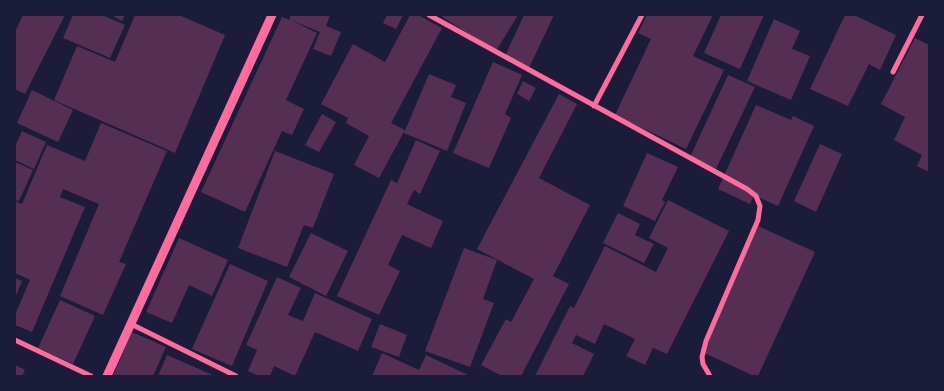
<!DOCTYPE html>
<html>
<head>
<meta charset="utf-8">
<style>
	body { margin:0 }
	#map { position:relative; width:944px; height:391px; overflow:hidden; background:#1b1b3a; font-family:"Source Sans 3",sans-serif }
	canvas { display:block }
	.frame { position:absolute; inset:0; border:16px solid #1b1b3a; pointer-events:none }
</style>
</head>
<body>
<div id="map">
<canvas width="944" height="391"></canvas>
<div class="frame"></div>
</div>
<script>
const c = document.querySelector('canvas').getContext('2d');
c.lineJoin = 'round';
function fillPath(path, color) {
  c.fillStyle = color;
  c.fill(path, 'evenodd');
}
function shape(rows) {
  const path = new Path2D();
  for (const r of rows) {
    path.moveTo(r[0], r[1]);
    for (let i = 2; i < r.length; i += 2) path.lineTo(r[i], r[i + 1]);
  }
  return path;
}
function strokePath(path, color, width, dash) {
  c.strokeStyle = color;
  c.lineWidth = width;
  c.lineCap = dash ? 'butt' : 'round';
  c.setLineDash(dash || []);
  c.stroke(path);
}
const building = shape([
	[23,15,65,15,25,94,15,89,15,32],
	[73,15,102,15,125,25,110,58,63,38],
	[111,15,125,15,122,21],
	[135,15,179,15,225,35,175,153,54,100,77,46,115,62],
	[291,15,330,15,326,26,341,32,331,56,313,49,320,32,291,20,317,33,286,100,304,109,292,135,282,131,245,212,201,192,282,17,289,20],
	[387,15,403,15,396,29,383,23],
	[410,15,418,15,442,28,391,123,405,130,379,178,354,165,369,136,346,123,348,118,321,104,353,44,385,62],
	[444,15,518,15,496,51,442,17],
	[524,15,554,15,528,70,504,58],
	[647,15,713,15,693,56,724,70,686,149,615,115,651,39,638,33],
	[721,15,764,15,740,69,704,53],
	[845,15,854,15,896,35,880,70,869,64,848,106,810,89],
	[774,19,800,31,792,49,810,56,791,100,747,81],
	[915,38,929,45,929,172,917,166,922,155,894,140,905,117,881,104],
	[493,62,522,75,505,114,511,118,489,168,453,153],
	[429,74,456,85,451,97,466,103,447,151,404,133],
	[728,75,755,87,716,169,690,157],
	[523,81,536,88,529,101,517,94],
	[32,90,73,110,58,142,17,123],
	[559,94,577,104,539,178,590,205,553,276,569,284,521,376,502,376,481,365,506,319,511,322,534,279,477,249],
	[756,105,791,120,793,116,814,126,778,206,754,195,750,204,718,189],
	[322,114,336,122,319,152,305,145],
	[101,123,167,151,119,262,126,264,103,315,60,296,99,204,63,189,60,197,85,207,32,332,15,325,15,315,30,280,15,273,15,201,22,204,47,145,85,161],
	[22,131,46,142,34,169,15,160,15,147],
	[416,140,440,151,420,194,414,190,407,204,443,221,431,248,402,235,388,265,400,271,379,315,337,296,391,180,397,183],
	[820,144,842,154,816,212,794,201],
	[275,151,334,174,313,228,304,225,287,267,238,248],
	[647,153,678,167,662,200,665,202,655,221,623,206],
	[15,162,33,170,19,201,15,200],
	[668,200,729,231,667,354,653,348,645,365,626,356,635,339,604,324,595,344,576,335,572,343,594,354,583,376,535,376,570,306,574,308,605,246,656,272,668,248,649,238],
	[618,213,640,224,635,235,654,244,644,263,603,243],
	[758,226,815,252,758,376,754,376,700,351],
	[311,233,348,251,326,296,289,277],
	[179,238,228,260,212,296,189,285,172,323,146,312],
	[464,248,497,260,483,299,494,303,470,367,425,351],
	[230,264,268,281,232,366,192,349],
	[277,277,301,288,288,315,303,321,315,293,372,319,358,351,315,332,295,376,274,366,270,376,259,376,248,371,257,350,246,345],
	[15,278,22,281,15,298],
	[60,300,95,316,73,364,38,348],
	[380,324,407,335,399,357,371,347],
	[132,332,166,347,153,376,113,376],
	[382,353,419,370,426,355,470,376,372,376],
	[167,355,215,376,158,376],
	[15,365,25,370,22,376,15,376]
]);
const minor = shape([
	[429,15,747,189,756,196,760,206,758,220,706,341,702,357,703,364,710,376],
	[893,72,922,15],
	[594,106,642,15],
	[131,324,236,376],
	[15,340,91,376]
]);
const tertiary = shape([
	[107,376,272,15]
]);
fillPath(building, '#542f53');
strokePath(minor, '#ff6b9d', 5);
strokePath(tertiary, '#ff6b9d', 9);
</script>
</body>
</html>
